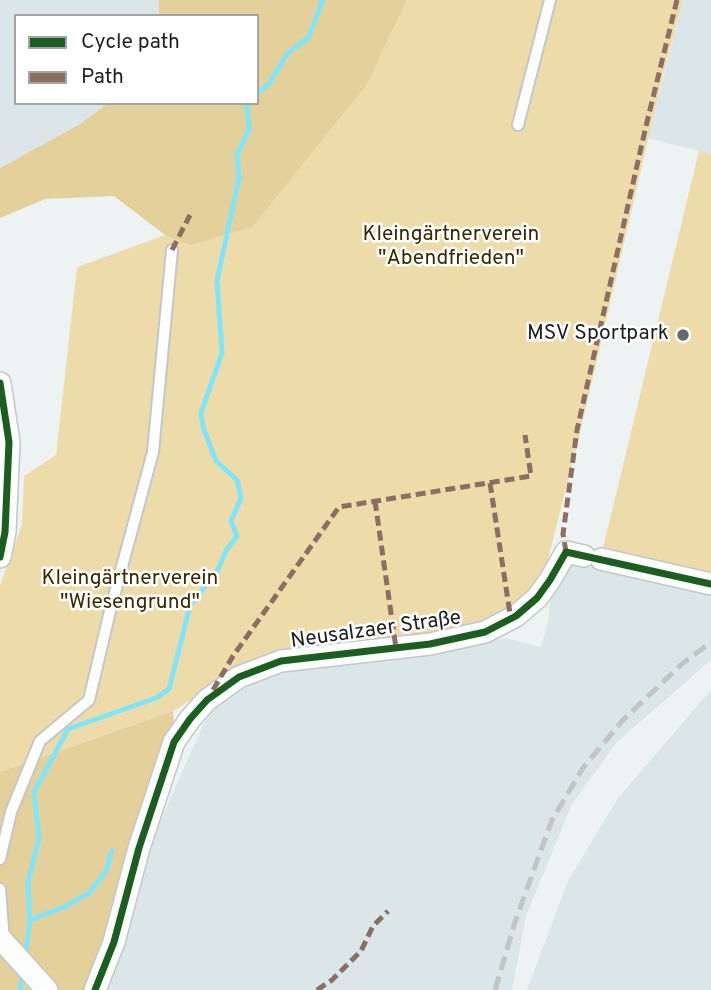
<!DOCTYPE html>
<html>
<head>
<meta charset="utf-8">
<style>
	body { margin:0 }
	#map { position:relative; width:711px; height:990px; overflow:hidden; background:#edf2f3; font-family:Overpass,sans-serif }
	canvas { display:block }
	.legend { position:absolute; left:14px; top:14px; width:245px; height:91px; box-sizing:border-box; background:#fff; border:2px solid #a4a5a5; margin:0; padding:9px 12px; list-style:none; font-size:21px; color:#1c1f1f }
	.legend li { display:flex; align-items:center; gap:14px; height:35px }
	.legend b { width:35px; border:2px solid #a4a5a5 }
</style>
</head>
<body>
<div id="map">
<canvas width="711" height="990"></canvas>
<ul class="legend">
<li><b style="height:9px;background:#1b5e20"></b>Cycle path</li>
<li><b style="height:9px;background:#8d6e63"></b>Path</li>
</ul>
</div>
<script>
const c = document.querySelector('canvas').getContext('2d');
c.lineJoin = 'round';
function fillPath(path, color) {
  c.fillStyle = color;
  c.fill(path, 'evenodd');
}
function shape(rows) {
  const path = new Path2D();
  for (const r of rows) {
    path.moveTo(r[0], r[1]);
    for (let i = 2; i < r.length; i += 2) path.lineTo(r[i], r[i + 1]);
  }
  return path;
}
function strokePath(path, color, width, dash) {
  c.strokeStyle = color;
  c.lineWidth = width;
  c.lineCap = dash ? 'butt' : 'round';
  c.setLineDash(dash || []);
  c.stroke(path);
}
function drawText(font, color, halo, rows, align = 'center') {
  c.font = font + ' Overpass,sans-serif';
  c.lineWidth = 5;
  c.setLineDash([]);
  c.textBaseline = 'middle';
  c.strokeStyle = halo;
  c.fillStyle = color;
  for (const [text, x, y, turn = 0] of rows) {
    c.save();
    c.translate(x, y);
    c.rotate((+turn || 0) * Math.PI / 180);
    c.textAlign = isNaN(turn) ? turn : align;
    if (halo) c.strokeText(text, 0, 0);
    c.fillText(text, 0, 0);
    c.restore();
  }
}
const built = shape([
	[0,0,159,0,159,16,16,16,16,103,108,103,80,124,0,168],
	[683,0,711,0,711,154,648,138],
	[578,560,711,591,711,660,617,742,572,804,526,916,512,990,106,990,148,849,203,725,216,708,250,685,280,673,416,654,505,638,541,647,548,622,550,602,562,566],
	[711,690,711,990,527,990,568,881,618,798]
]);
const green = shape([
	[407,0,683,0,663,75,580,433,546,567,535,585,519,602,483,626,237,672,173,711,0,772,0,586,22,524,24,476,56,455,77,267,165,235,190,245,367,84],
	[699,151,711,154,711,576,602,552]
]);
const forest = shape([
	[159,0,407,0,367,84,252,227,190,245,165,235,114,196,45,199,0,218,0,168,80,124,108,103,257,103,257,16,159,16],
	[173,711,174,725,159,751,109,940,88,990,0,990,0,772]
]);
const stream = shape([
	[257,93,269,84,287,54,309,37,322,2,321,0],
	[30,920,64,907,89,893,106,871,112,851],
	[25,958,30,920,28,882,39,838,34,792,68,729,156,698,169,689,190,606,217,571,227,549,237,536,231,521,241,498,237,480,216,461,203,427,201,413,222,353,217,281,239,178,237,155,249,129,247,103],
	[20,990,23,972]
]);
const service = shape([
	[518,125,550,0],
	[0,859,11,812,40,741,89,700,110,611,153,452,172,250],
	[0,889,4,941]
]);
const minor = shape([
	[0,383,9,442,5,532,0,557],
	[601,559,711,584],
	[0,938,47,990],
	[95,990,114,942,139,848,174,742,190,719,207,700,239,677,281,661,430,644,485,632,516,616,537,598,550,580,566,552,584,556]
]);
const rail = shape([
	[495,990,515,922,552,820,583,768,623,720,683,663,711,642]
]);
const quiet = shape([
	[172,250,190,215],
	[490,483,511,620],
	[375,501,396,648],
	[566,552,563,534,577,430,646,126,677,0],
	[213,690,233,656,339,507,531,476,525,435],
	[317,990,332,980,361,951,373,926,388,911]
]);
const cycleway = shape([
	[0,383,9,442,5,532,0,557],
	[95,990,114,942,139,848,174,742,190,719,207,700,239,677,281,661,430,644,485,632,516,616,537,598,550,580,566,552,711,584]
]);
const markers = [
	[683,335,7,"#656969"]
];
const parkNames = [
	["Kleingärtnerverein",451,236],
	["\"Abendfrieden\"",451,260],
	["Kleingärtnerverein",130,580],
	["\"Wiesengrund\"",130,604]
];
const poiNames = [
	["MSV Sportpark",669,335]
];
const streetNames = [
	["Neusalzaer Straße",376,631,-8]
];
fillPath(built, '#dae6e8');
fillPath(green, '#eddcaa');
fillPath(forest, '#e3d09a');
strokePath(stream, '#80e5f9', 5);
strokePath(service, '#c4c7c8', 14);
strokePath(minor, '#c4c7c8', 24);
strokePath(service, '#fcfdfd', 10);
strokePath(minor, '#fcfdfd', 21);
strokePath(rail, '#c3c4c4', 5, [14, 7]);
strokePath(quiet, '#8d6e63', 5, [10, 5]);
strokePath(cycleway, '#1b5e20', 7);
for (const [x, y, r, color] of markers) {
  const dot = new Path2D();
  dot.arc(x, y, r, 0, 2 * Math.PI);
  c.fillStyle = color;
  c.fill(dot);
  strokePath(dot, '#fff', 2.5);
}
drawText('21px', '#392a00', '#fff', parkNames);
drawText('21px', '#1c1f1f', '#fff', poiNames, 'right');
drawText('21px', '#1c1f1f', '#fff', streetNames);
</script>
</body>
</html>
